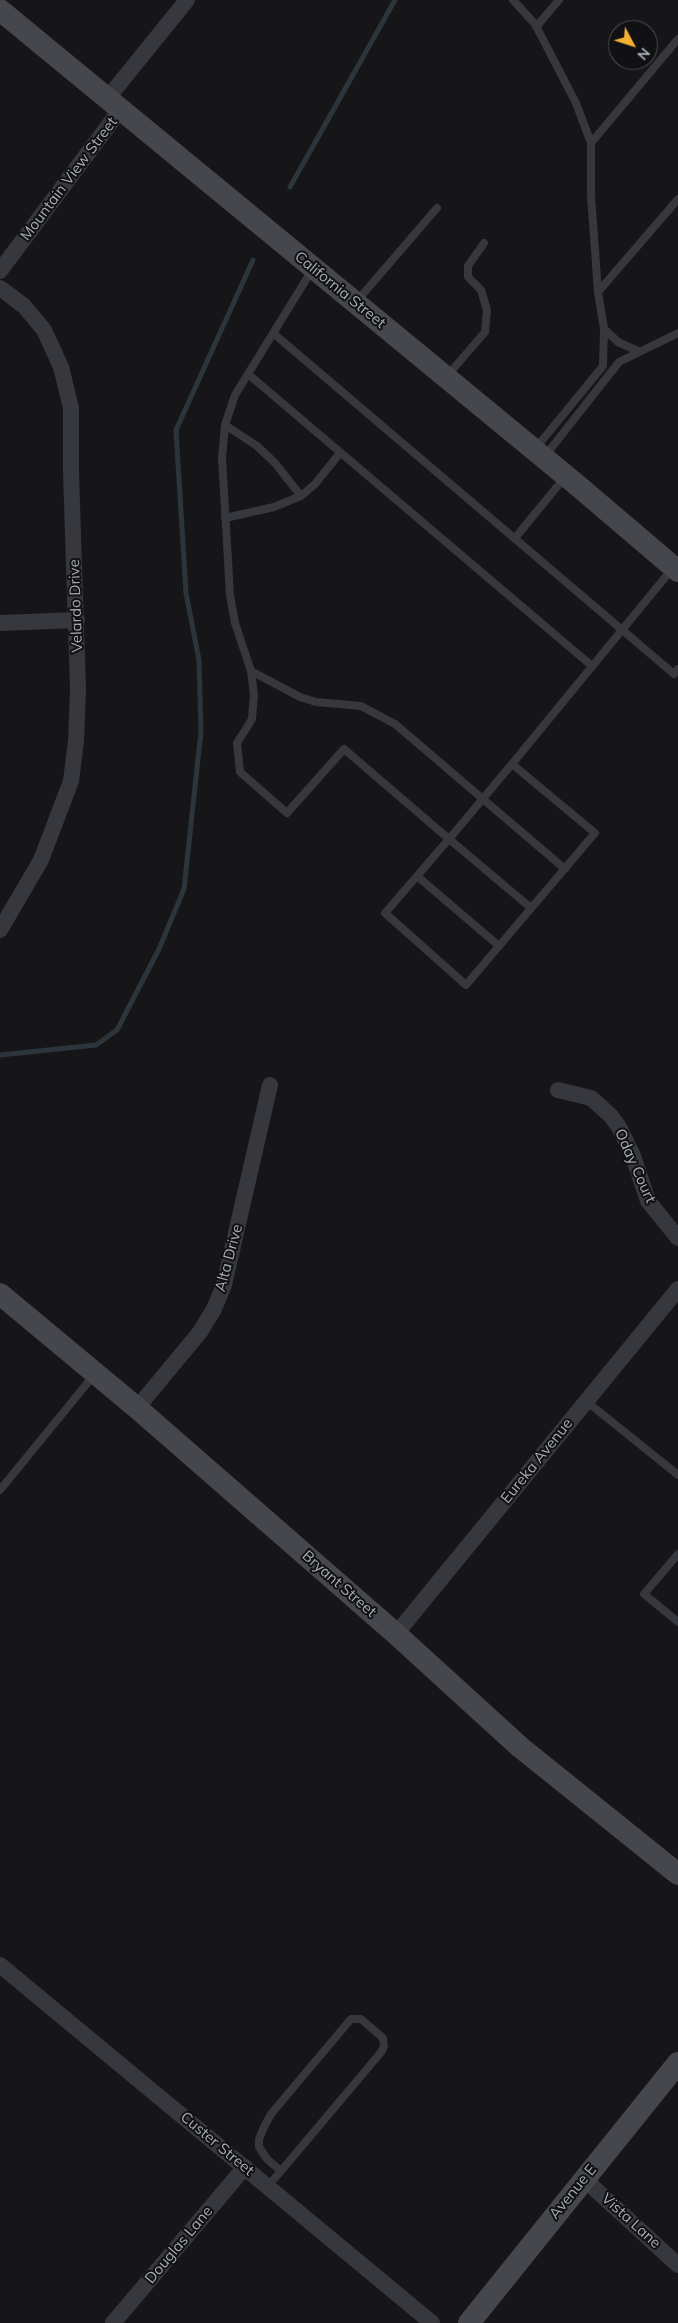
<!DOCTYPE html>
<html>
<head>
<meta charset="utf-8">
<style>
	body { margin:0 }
	#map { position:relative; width:678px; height:2323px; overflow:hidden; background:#161618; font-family:Mulish,sans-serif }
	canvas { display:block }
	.north { position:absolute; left:608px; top:20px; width:50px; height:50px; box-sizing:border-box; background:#111113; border:1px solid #4d4f55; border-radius:50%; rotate:130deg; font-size:14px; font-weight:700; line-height:20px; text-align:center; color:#a8adb8 }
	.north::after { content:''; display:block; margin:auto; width:18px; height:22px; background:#f2b134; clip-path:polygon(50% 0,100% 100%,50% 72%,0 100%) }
</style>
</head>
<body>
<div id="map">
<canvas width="678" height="2323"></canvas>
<div class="north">N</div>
</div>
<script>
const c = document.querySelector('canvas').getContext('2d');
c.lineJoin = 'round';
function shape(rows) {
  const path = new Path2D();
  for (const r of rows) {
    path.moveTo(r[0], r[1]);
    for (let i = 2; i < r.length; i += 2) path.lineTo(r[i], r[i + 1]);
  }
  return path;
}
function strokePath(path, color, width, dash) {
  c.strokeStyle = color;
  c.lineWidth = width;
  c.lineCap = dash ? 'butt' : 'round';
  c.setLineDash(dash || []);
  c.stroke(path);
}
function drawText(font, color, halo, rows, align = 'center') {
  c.font = font + ' Mulish,sans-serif';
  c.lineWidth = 4;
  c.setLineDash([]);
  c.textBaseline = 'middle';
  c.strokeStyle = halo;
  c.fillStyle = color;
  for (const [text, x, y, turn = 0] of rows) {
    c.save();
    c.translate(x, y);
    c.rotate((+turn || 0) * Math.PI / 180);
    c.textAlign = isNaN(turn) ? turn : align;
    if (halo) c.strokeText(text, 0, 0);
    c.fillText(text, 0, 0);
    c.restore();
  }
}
const stream = shape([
	[290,187,395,0],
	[0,1055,96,1045,117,1030,159,949,184,889,201,731,199,660,186,593,176,430,253,260]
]);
const lane = shape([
	[513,0,535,24,576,103,591,143,591,195,598,292,604,329,603,366,535,449],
	[536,27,559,0],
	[591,143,678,39],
	[312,270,235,395,225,425,222,458,230,595,235,623,251,671,254,695,252,719,237,743,240,772,287,813,344,749,449,839,385,913,466,985,595,833,512,764,449,839,531,908],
	[598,292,678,199],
	[357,301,437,208],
	[604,329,618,342,638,351],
	[273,333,674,674,678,669],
	[248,374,592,666],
	[447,376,485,332,487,310,481,290,468,277,468,266,484,243],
	[225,425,257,446,275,463,301,496],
	[545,456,619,362,678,333],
	[225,518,274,507,301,496,315,484,340,453],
	[515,538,565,477],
	[251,671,300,697,316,702,361,706,395,724,565,869],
	[512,764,672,569],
	[417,876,499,946],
	[586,1401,678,1475],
	[0,1490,94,1375],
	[678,1554,644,1594,678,1622],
	[268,2186,281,2171,382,2051,384,2046,383,2038,361,2019,351,2019,271,2114,264,2127,259,2139,259,2147,267,2159,281,2171]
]);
const street = shape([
	[107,99,187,0],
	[0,271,120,110],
	[0,288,24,306,44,330,61,367,71,408,71,472,78,689,76,741,71,781,41,860,0,930],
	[0,623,77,620],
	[558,1090,591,1098,611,1116,619,1127,633,1156,648,1201,678,1238],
	[137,1408,200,1332,214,1309,224,1285,270,1085],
	[396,1634,678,1289],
	[0,1965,432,2323],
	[583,2178,678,2265],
	[113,2323,245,2167]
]);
const secondary = shape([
	[0,10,577,485,678,571],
	[0,1294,137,1408,396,1634,520,1747,678,1874],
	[469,2323,678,2063]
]);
const streetNames = [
	["Mountain View Street",69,179,-53],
	["California Street",340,290,39],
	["Velardo Drive",76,606,-92],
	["Oday Court",635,1166,66],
	["Alta Drive",229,1258,-75],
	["Eureka Avenue",537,1461,-51],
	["Bryant Street",339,1584,41],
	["Custer Street",217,2144,40],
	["Avenue E",573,2192,-51],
	["Vista Lane",631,2221,42],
	["Douglas Lane",179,2245,-50]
];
strokePath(stream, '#2c353c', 5);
strokePath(lane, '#37383d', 8);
strokePath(street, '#37383d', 16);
strokePath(secondary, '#45474d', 22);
drawText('15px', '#a8adb8', '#111113', streetNames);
</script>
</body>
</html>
